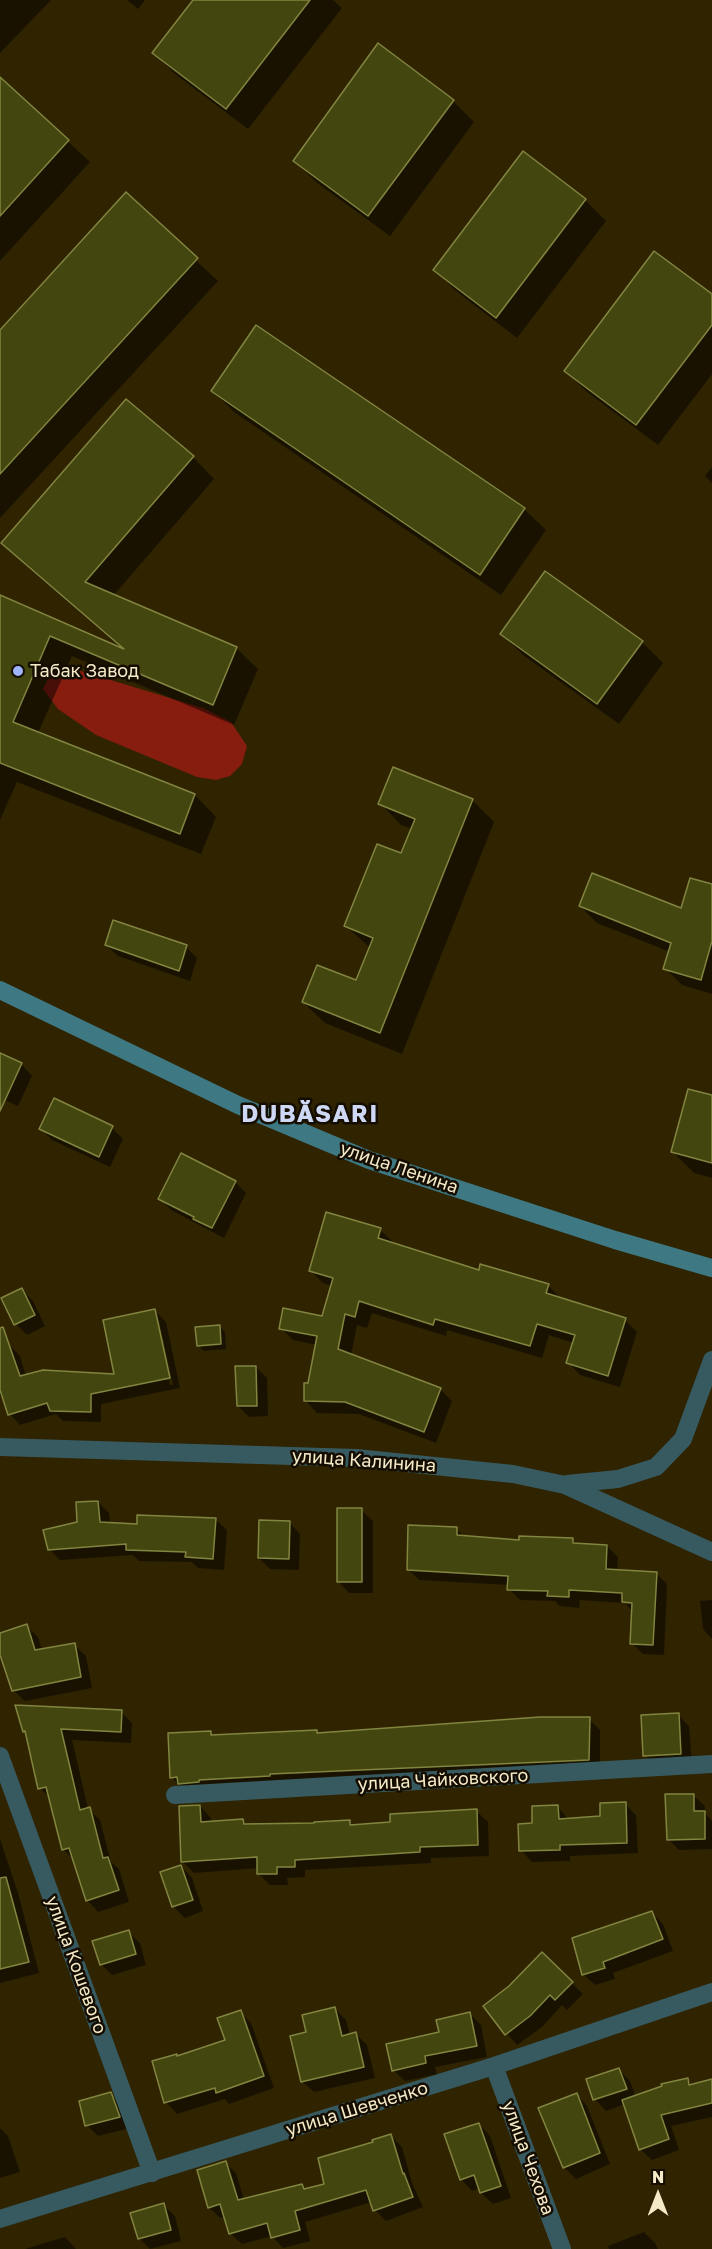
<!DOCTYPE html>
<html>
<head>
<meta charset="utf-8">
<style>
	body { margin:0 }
	#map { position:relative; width:712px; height:2249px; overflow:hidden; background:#2f2300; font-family:"Golos Text",sans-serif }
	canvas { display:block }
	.north { position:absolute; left:628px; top:2165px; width:60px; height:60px; -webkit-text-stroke:4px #140d00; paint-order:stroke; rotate:0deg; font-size:16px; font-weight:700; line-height:24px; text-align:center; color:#f5eac8 }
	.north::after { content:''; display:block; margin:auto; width:21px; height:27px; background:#f5eac8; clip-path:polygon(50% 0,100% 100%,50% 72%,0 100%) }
</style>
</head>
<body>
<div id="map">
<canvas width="712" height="2249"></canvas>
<div class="north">N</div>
</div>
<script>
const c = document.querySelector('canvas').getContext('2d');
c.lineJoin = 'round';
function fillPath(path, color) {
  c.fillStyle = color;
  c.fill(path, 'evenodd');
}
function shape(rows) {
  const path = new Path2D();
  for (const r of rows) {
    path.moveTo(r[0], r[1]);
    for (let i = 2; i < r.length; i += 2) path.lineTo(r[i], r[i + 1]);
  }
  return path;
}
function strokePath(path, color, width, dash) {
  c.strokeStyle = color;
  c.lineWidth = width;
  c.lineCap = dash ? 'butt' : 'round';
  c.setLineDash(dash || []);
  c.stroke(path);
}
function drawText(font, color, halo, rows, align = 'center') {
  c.font = font + ' "Golos Text",sans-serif';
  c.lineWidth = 5;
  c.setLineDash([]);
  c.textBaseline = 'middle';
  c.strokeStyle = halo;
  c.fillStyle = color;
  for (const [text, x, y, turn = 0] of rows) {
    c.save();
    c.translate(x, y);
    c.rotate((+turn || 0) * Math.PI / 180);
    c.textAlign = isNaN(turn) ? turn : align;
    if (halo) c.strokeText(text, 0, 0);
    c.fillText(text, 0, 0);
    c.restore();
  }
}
const forest = shape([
	[71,668,203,708,231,722,247,746,242,764,230,776,216,780,197,777,96,735,58,709,43,689,51,673]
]);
const shadow = shape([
	[0,0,51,0,0,53],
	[127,0,145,0,138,9],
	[195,0,333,0,342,8,248,129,175,74,154,53],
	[0,79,90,162,0,261],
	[453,101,474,122,390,236,316,182,295,161],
	[126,195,218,281,0,518,0,332],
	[585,200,606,221,517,338,456,291,435,270],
	[712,296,712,374,658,445,587,392,566,371],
	[257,327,524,509,546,530,501,595,234,412,213,391],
	[193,457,214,479,113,596,236,648,258,669,234,725,72,656,38,733,195,795,216,817,201,854,17,782,0,820,0,596,123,649,25,565,3,543],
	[712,467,712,483,705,476],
	[502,634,642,642,663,663,619,724,523,655],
	[472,800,494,822,402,1054,325,1023,303,1002,357,982,370,948,346,926,402,855,413,829,401,825,380,803],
	[712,886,712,994,682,985,665,968,670,952,597,923,580,906,682,910],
	[106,945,186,947,197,958,190,981,118,956],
	[0,1055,21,1064,32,1076,18,1106,0,1098],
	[712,1097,712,1178,694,1173,673,1152],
	[112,1128,123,1139,110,1167,52,1140,41,1129],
	[235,1182,246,1193,224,1238,171,1210,160,1199],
	[380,1230,393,1242,392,1244,480,1272,548,1285,560,1298,625,1320,637,1332,620,1387,580,1375,568,1362,574,1343,549,1335,542,1358,447,1330,446,1336,372,1313,367,1328,357,1325,351,1355,440,1389,452,1401,436,1443,359,1414,317,1413,305,1400,317,1345,293,1340,281,1328,323,1317,332,1286,323,1283,311,1271],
	[22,1290,33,1301,45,1326,27,1335,16,1324],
	[155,1311,166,1322,180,1388,101,1404,101,1422,63,1421,56,1414,20,1425,10,1414,4,1398,0,1396,0,1348,9,1345,20,1356,26,1376,116,1375],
	[156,1321,159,1321,173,1385,170,1385],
	[219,1326,225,1332,226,1349,204,1351,198,1345],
	[256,1367,267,1378,268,1416,249,1417,238,1406],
	[98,1502,109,1513,110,1524,138,1525,215,1519,227,1530,224,1570,198,1568,192,1562,139,1561,133,1555,60,1560,49,1549,79,1524],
	[361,1510,373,1521,373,1593,349,1593,338,1581],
	[289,1522,300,1534,299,1570,270,1569,259,1558],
	[456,1529,465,1537,521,1541,572,1540,577,1544,607,1546,618,1557,617,1571,656,1573,667,1584,664,1655,643,1654,632,1643,633,1612,625,1603,580,1600,579,1608,560,1606,555,1601,520,1600,509,1589,509,1585,419,1580,408,1569],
	[712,1600,712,1639,703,1629,700,1601],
	[26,1626,38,1637,42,1650,74,1645,86,1656,92,1688,25,1701,13,1690,0,1650,0,1635],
	[17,1706,121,1712,132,1723,131,1743,72,1740,88,1809,100,1820,111,1862,119,1869,129,1902,98,1912,87,1900,74,1860,63,1849,50,1798,40,1788,27,1735,24,1731],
	[678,1715,689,1726,692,1765,656,1767,645,1755],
	[589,1719,600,1730,600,1771,183,1788,171,1777,210,1733,214,1736,316,1732,318,1734],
	[693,1795,705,1806,705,1813,712,1821,712,1849,679,1850,668,1839],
	[625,1804,636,1815,638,1853,570,1856,570,1861,532,1862,521,1850,534,1825,558,1807,569,1820,602,1818],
	[200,1806,211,1818,211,1823,243,1820,248,1826,315,1825,349,1821,354,1826,392,1823,476,1811,488,1822,489,1856,431,1858,431,1863,305,1870,305,1877,287,1878,288,1885,270,1885,259,1874,259,1868,194,1873,183,1862],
	[0,1839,18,1893,39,1973,0,1983],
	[181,1866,192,1878,203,1911,185,1918,173,1906],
	[652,1913,663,1924,673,1951,613,1973,615,1979,595,1985,583,1974],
	[128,1932,140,1943,146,1965,112,1975,101,1964],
	[542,1954,583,1994,567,2010,562,2005,542,2027,517,2045,485,2006,510,1987],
	[335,2009,346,2020,350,2035,356,2034,367,2045,375,2078,314,2092,302,2081,308,2033],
	[240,2012,251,2023,274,2088,229,2104,225,2099,177,2114,166,2102,178,2058,227,2041],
	[470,2014,481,2025,487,2057,435,2067,437,2074,405,2081,393,2070],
	[619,2070,630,2081,636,2097,687,2080,693,2086,712,2081,712,2117,671,2126,679,2150,652,2160,640,2149,625,2104,606,2111,595,2099],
	[110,2094,122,2105,130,2128,98,2136,87,2125],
	[576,2094,587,2106,610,2164,576,2179,564,2167],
	[479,2124,490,2136,511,2198,493,2204,481,2193,480,2188,472,2191,461,2179],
	[0,2128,8,2136,20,2172,0,2178],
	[391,2136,402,2147,412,2183,423,2207,386,2221,375,2210,372,2202,305,2222,310,2241,283,2248,272,2236,242,2244,231,2234,225,2216,220,2218,209,2207,225,2163,236,2173,244,2200,302,2186,307,2190,326,2185,375,2143],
	[163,2205,175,2216,181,2241,150,2249,139,2238],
	[644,2232,655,2243,658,2249,609,2249,608,2246],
	[65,2237,76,2249,25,2249]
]);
const building = shape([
	[193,0,310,0,226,109,152,53,193,0],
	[378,43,454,100,368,216,293,161,378,43],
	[0,77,69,140,0,216,0,77],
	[523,151,586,199,496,318,433,270,523,151],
	[126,192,198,258,0,474,0,330,126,192],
	[654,251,712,294,712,325,636,425,564,371,654,251],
	[256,325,525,508,480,575,211,391,256,325],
	[126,399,194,456,85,582,237,647,213,705,50,636,13,722,195,794,180,834,0,763,0,595,124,649,1,543,126,399],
	[545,571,643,641,597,704,500,634,545,571],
	[393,767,473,799,380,1033,302,1002,317,965,356,980,373,938,344,926,377,844,401,853,415,819,378,804,393,767],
	[592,873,681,908,690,878,712,884,712,941,701,980,663,969,671,943,579,906,592,873],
	[113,920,187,945,179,971,105,945,113,920],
	[0,1053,22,1063,0,1111,0,1053],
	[688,1089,712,1095,712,1163,671,1152,688,1089],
	[54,1098,113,1126,99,1157,39,1129,54,1098],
	[181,1153,236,1181,212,1228,193,1219,194,1217,158,1199,181,1153],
	[326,1212,381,1228,378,1238,479,1270,480,1264,549,1284,546,1293,626,1318,608,1376,566,1363,575,1335,537,1324,530,1346,435,1319,433,1325,359,1301,355,1317,345,1314,338,1349,441,1388,424,1432,345,1402,304,1401,304,1383,308,1383,317,1336,279,1329,283,1308,322,1316,333,1278,309,1271,326,1212],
	[22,1288,35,1315,14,1325,1,1298,22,1288],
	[155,1309,170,1378,91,1394,91,1412,50,1411,47,1403,8,1415,0,1390,0,1328,3,1327,20,1376,43,1370,114,1374,103,1320,155,1309],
	[220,1325,221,1344,197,1346,195,1327,220,1325],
	[235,1366,256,1366,257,1406,237,1406,235,1366],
	[98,1501,100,1522,137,1524,137,1515,216,1518,213,1559,185,1557,186,1552,126,1550,126,1544,48,1550,43,1530,77,1522,76,1502,98,1501],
	[337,1508,362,1508,362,1582,337,1582,337,1508],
	[259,1520,290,1521,289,1559,258,1558,259,1520],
	[408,1525,457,1527,457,1535,519,1540,519,1536,573,1538,573,1543,607,1545,606,1569,657,1572,653,1645,630,1644,632,1603,622,1602,622,1593,569,1590,569,1597,547,1596,548,1591,507,1590,508,1576,407,1570,408,1525],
	[27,1624,35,1650,75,1643,81,1677,12,1691,0,1655,0,1633,27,1624],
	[15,1705,122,1710,121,1732,61,1729,80,1810,90,1807,103,1858,108,1857,119,1890,86,1901,69,1848,62,1850,46,1787,38,1789,25,1731,23,1732,15,1705],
	[679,1713,681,1754,643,1756,641,1715,679,1713],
	[540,1717,590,1717,589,1760,270,1774,270,1776,199,1780,199,1782,178,1784,177,1777,170,1778,168,1733,211,1731,211,1735,317,1730,317,1733,540,1717],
	[665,1794,694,1794,694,1811,705,1811,705,1839,667,1840,665,1794],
	[626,1802,627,1843,560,1845,560,1850,519,1851,518,1824,532,1823,532,1806,558,1805,559,1819,600,1816,600,1803,626,1802],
	[200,1805,201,1822,243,1819,244,1824,314,1823,314,1822,350,1820,350,1825,390,1822,390,1814,477,1809,478,1845,420,1847,420,1852,295,1860,295,1867,277,1867,277,1874,257,1874,257,1857,181,1862,179,1806,200,1805],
	[181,1865,193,1900,172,1907,160,1872,181,1865],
	[6,1877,29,1962,0,1969,0,1878,6,1877],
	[652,1911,663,1939,603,1962,605,1968,582,1975,572,1938,652,1911],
	[129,1930,136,1954,100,1965,92,1941,129,1930],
	[542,1952,573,1982,555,2000,550,1995,530,2016,505,2035,483,2006,509,1986,542,1952],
	[335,2007,342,2036,356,2032,364,2067,301,2082,290,2036,306,2032,302,2015,335,2007],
	[241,2010,264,2076,216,2093,215,2088,164,2103,152,2061,177,2054,177,2056,225,2040,217,2018,241,2010],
	[470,2012,477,2046,425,2056,426,2063,392,2071,386,2044,439,2032,436,2020,470,2012],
	[619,2068,627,2089,593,2100,586,2079,619,2068],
	[688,2078,689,2085,712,2079,712,2103,661,2115,669,2139,639,2150,622,2100,662,2086,661,2084,688,2078],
	[111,2092,120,2117,85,2126,79,2101,111,2092],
	[577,2093,600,2153,563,2168,538,2108,577,2093],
	[479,2123,501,2186,480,2193,474,2175,460,2180,444,2134,479,2123],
	[391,2134,403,2174,404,2173,413,2197,373,2211,366,2190,295,2211,300,2230,271,2238,267,2223,229,2234,220,2204,208,2208,197,2170,226,2161,238,2200,302,2184,304,2189,324,2184,318,2158,373,2142,372,2140,391,2134],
	[164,2203,171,2230,138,2239,130,2213,164,2203]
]);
const street = shape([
	[0,1447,356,1458,513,1474,565,1485,712,1552],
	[567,1484,618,1479,656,1467,683,1439,712,1360],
	[0,1756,152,2173],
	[175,1795,712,1764],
	[494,2066,562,2249],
	[0,2219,494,2066,712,1992]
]);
const secondary = shape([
	[0,990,238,1105,369,1160,615,1240,712,1268]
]);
const markers = [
	[18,671,6,"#9eb4fd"]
];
const poiNames = [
	["Табак Завод",30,671]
];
const streetNames = [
	["улица Ленина",399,1168,19],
	["улица Калинина",364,1461,4],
	["улица Чайковского",443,1780,-3],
	["улица Кошевого",76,1965,70],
	["улица Шевченко",357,2109,-17],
	["улица Чехова",528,2158,70]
];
const districtNames = [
	["DUBĂSARI",310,1114]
];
fillPath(forest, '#871d0f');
fillPath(shadow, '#0007');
fillPath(building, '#44460f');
strokePath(building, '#828540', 1.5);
strokePath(street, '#375a61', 18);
strokePath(secondary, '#3e7883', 18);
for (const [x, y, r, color] of markers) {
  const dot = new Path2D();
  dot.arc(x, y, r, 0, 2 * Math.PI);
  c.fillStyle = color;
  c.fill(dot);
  strokePath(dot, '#140d00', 2);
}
drawText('18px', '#f5eac8', '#140d00', poiNames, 'left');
drawText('18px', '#f5eac8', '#140d00', streetNames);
c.letterSpacing = '1.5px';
drawText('bold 24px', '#ced7f3', '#140d00', districtNames);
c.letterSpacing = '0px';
</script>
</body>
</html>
